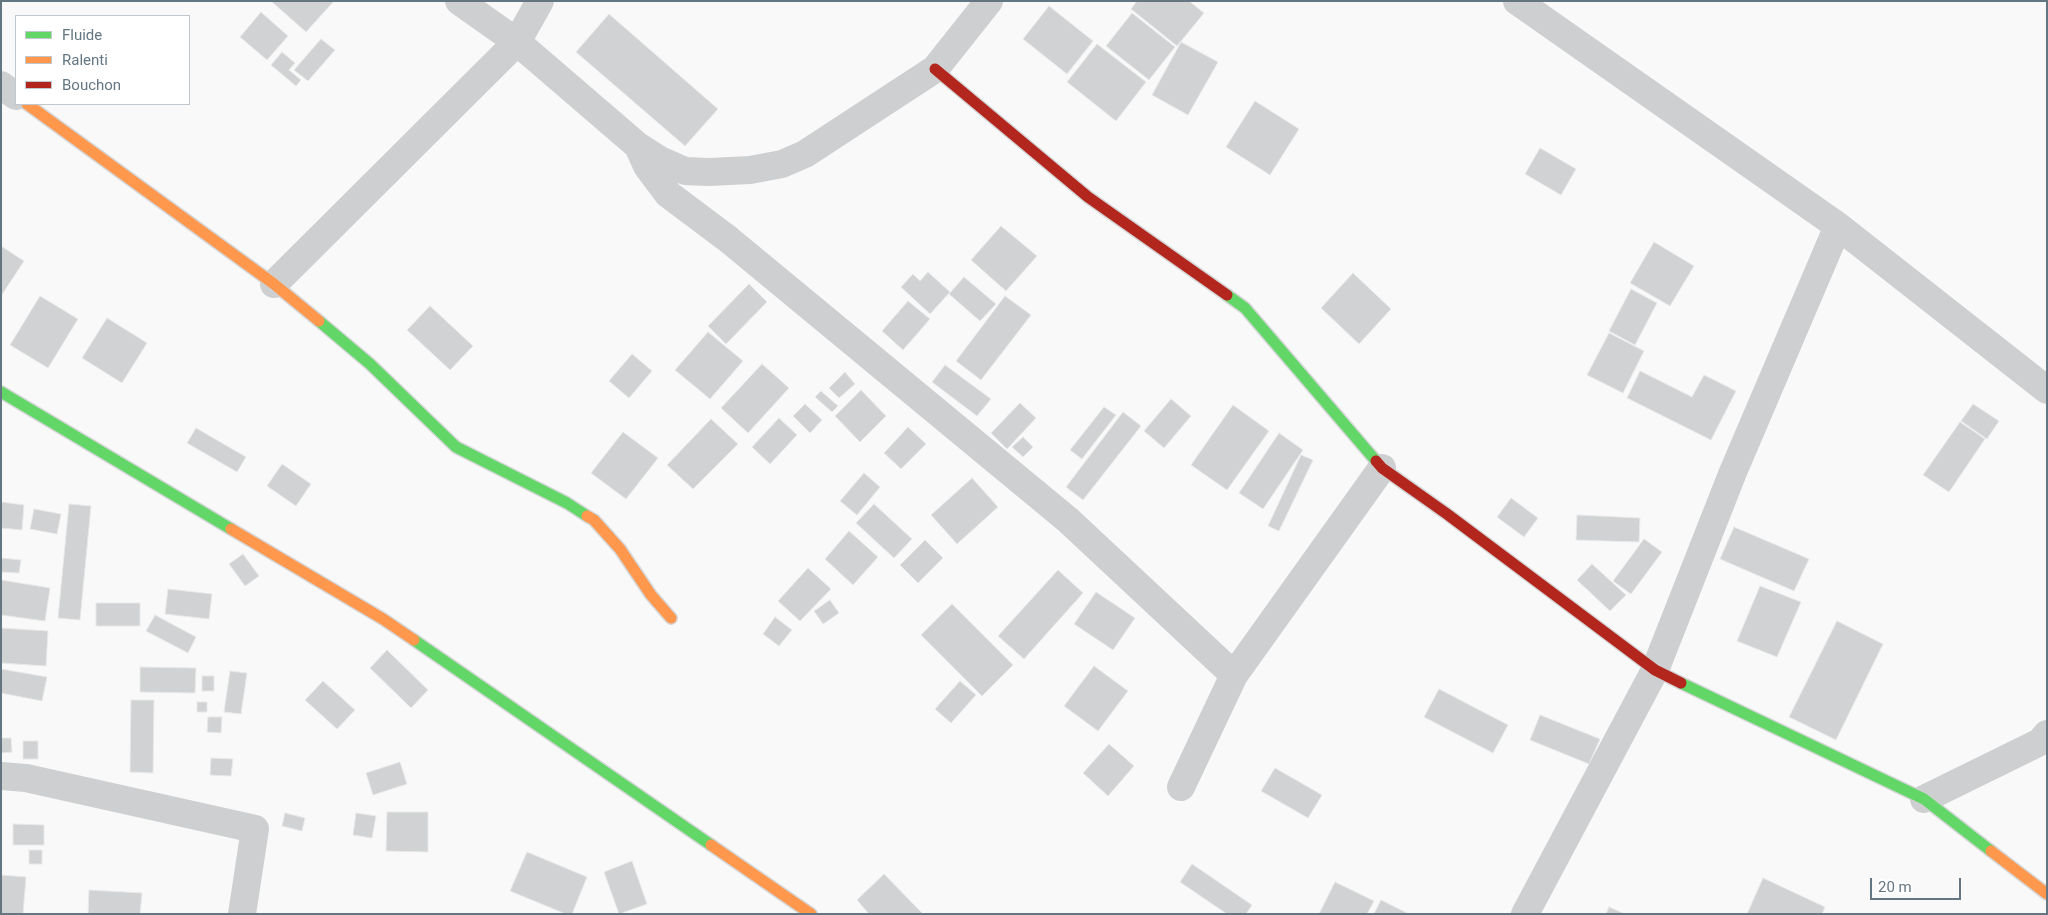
<!DOCTYPE html>
<html>
<head>
<meta charset="utf-8">
<style>
	body { margin:0 }
	#map { position:relative; width:2048px; height:915px; overflow:hidden; background:#f9f9f9; font-family:Roboto,sans-serif }
	canvas { display:block }
	.frame { position:absolute; inset:0; border:2px solid #657683; pointer-events:none }
	.legend { position:absolute; left:15px; top:15px; width:175px; height:90px; box-sizing:border-box; background:#fff; border:1px solid #c1c8cd; margin:0; padding:6px 9px; list-style:none; font-size:15px; color:#657683 }
	.legend li { display:flex; align-items:center; gap:10px; height:25px }
	.legend b { width:25px; border:1px solid #c1c8cd }
	.scale { position:absolute; left:1870px; top:878px; width:91px; height:22px; box-sizing:border-box; border:2px solid #657683; border-top:0; padding-left:6px; font-size:15px; line-height:18px; white-space:nowrap; color:#657683; -webkit-text-stroke:4px #fff; paint-order:stroke }
</style>
</head>
<body>
<div id="map">
<canvas width="2048" height="915"></canvas>
<div class="frame"></div>
<ul class="legend">
<li><b style="height:6px;background:#63d668"></b>Fluide</li>
<li><b style="height:6px;background:#ff974d"></b>Ralenti</li>
<li><b style="height:6px;background:#b3261e"></b>Bouchon</li>
</ul>
<div class="scale">20 m</div>
</div>
<script>
const c = document.querySelector('canvas').getContext('2d');
c.lineJoin = 'round';
function fillPath(path, color) {
  c.fillStyle = color;
  c.fill(path, 'evenodd');
}
function shape(rows) {
  const path = new Path2D();
  for (const r of rows) {
    path.moveTo(r[0], r[1]);
    for (let i = 2; i < r.length; i += 2) path.lineTo(r[i], r[i + 1]);
  }
  return path;
}
function strokePath(path, color, width, dash) {
  c.strokeStyle = color;
  c.lineWidth = width;
  c.lineCap = dash ? 'butt' : 'round';
  c.setLineDash(dash || []);
  c.stroke(path);
}
const building = shape([
	[271,1,334,1,306,32,271,1],
	[1137,1,1189,1,1204,13,1177,46,1131,9,1137,1],
	[1049,6,1093,41,1067,74,1023,39,1049,6],
	[261,12,288,36,267,60,240,37,261,12],
	[1132,13,1175,47,1149,80,1106,46,1132,13],
	[609,14,718,109,685,146,576,52,609,14],
	[321,39,335,50,308,81,294,70,321,39],
	[1181,42,1218,62,1188,115,1152,95,1181,42],
	[1097,44,1146,82,1116,121,1067,82,1097,44],
	[282,52,295,63,289,70,301,80,296,86,271,65,282,52],
	[1255,101,1299,129,1270,175,1226,147,1255,101],
	[1540,148,1576,169,1561,195,1525,174,1540,148],
	[1001,226,1037,256,1006,291,971,260,1001,226],
	[1654,242,1694,266,1670,306,1630,283,1654,242],
	[1,246,24,261,1,296,1,246],
	[928,272,950,292,930,314,901,287,913,274,920,281,928,272],
	[1353,273,1391,309,1359,344,1321,308,1353,273],
	[964,277,996,304,980,321,949,294,964,277],
	[749,284,767,302,726,344,708,326,749,284],
	[1631,289,1657,303,1635,345,1609,331,1631,289],
	[40,296,78,319,48,368,10,345,40,296],
	[1005,296,1031,315,981,380,956,361,1005,296],
	[908,301,930,319,903,350,882,331,908,301],
	[430,306,473,346,450,370,407,330,430,306],
	[107,318,147,343,122,383,82,358,107,318],
	[708,332,743,361,710,399,675,370,708,332],
	[1609,333,1644,351,1623,393,1587,375,1609,333],
	[632,354,652,371,629,398,609,381,632,354],
	[762,364,789,388,748,433,721,408,762,364],
	[945,365,991,399,977,416,932,382,945,365],
	[1640,371,1692,397,1704,375,1736,391,1711,440,1627,398,1640,371],
	[845,372,855,384,839,398,829,388,845,372],
	[861,390,886,416,860,442,835,416,861,390],
	[821,391,838,406,832,412,815,397,821,391],
	[1171,399,1191,416,1164,448,1144,431,1171,399],
	[1020,403,1036,418,1007,449,991,433,1020,403],
	[805,404,822,420,810,433,793,416,805,404],
	[1973,404,1999,421,1987,439,1961,421,1973,404],
	[1233,405,1269,431,1227,490,1191,465,1233,405],
	[1104,407,1116,415,1082,459,1070,450,1104,407],
	[1123,412,1141,426,1083,500,1066,487,1123,412],
	[779,418,797,435,770,464,752,447,779,418],
	[711,419,738,444,693,489,667,465,711,419],
	[1960,422,1985,439,1949,492,1923,475,1960,422],
	[908,427,926,444,901,469,884,453,908,427],
	[196,428,246,457,237,472,187,443,196,428],
	[623,432,658,458,626,499,591,473,623,432],
	[1279,433,1303,450,1263,509,1239,493,1279,433],
	[1023,437,1033,447,1023,457,1012,447,1023,437],
	[1301,455,1313,460,1279,531,1268,526,1301,455],
	[282,464,311,484,296,506,267,486,282,464],
	[864,473,880,487,857,515,840,501,864,473],
	[972,478,998,507,957,544,931,515,972,478],
	[1511,498,1538,518,1524,537,1497,517,1511,498],
	[1,502,24,505,22,530,1,528,1,502],
	[69,504,91,506,80,620,58,618,69,504],
	[874,504,912,539,894,558,856,523,874,504],
	[34,509,61,514,57,534,30,529,34,509],
	[1577,515,1640,518,1639,542,1576,540,1577,515],
	[1734,527,1809,559,1794,591,1720,559,1734,527],
	[849,531,878,557,853,585,825,559,849,531],
	[1644,539,1662,552,1631,594,1613,581,1644,539],
	[925,540,943,558,918,583,900,565,925,540],
	[243,554,259,576,245,586,229,564,243,554],
	[1,558,21,560,19,573,1,572,1,558],
	[1592,564,1626,595,1610,611,1577,580,1592,564],
	[808,568,831,589,800,621,778,601,808,568],
	[1058,570,1083,593,1024,659,998,636,1058,570],
	[1,580,50,588,45,621,1,615,1,580],
	[1760,586,1801,602,1777,657,1737,641,1760,586],
	[168,589,212,594,209,619,165,614,168,589],
	[1096,592,1135,618,1113,650,1074,624,1096,592],
	[830,600,839,613,823,624,814,611,830,600],
	[96,603,140,603,140,626,96,626,96,603],
	[952,604,1013,665,982,696,921,635,952,604],
	[155,615,196,637,188,653,146,631,155,615],
	[775,617,792,630,779,646,763,634,775,617],
	[1837,621,1883,644,1836,740,1789,717,1837,621],
	[1,628,48,631,46,666,1,663,1,628],
	[387,650,428,690,411,708,370,668,387,650],
	[1094,666,1128,691,1098,731,1064,706,1094,666],
	[140,667,196,668,195,693,140,692,140,667],
	[1,669,47,677,42,701,1,693,1,669],
	[230,671,247,673,241,714,224,712,230,671],
	[202,676,214,676,214,691,202,691,202,676],
	[323,681,355,710,337,729,305,700,323,681],
	[960,681,976,695,951,723,935,709,960,681],
	[1439,689,1508,725,1493,753,1424,717,1439,689],
	[131,700,154,700,153,773,130,772,131,700],
	[197,702,207,702,207,712,197,712,197,702],
	[1540,715,1600,739,1589,764,1530,740,1540,715],
	[208,717,222,717,221,733,207,732,208,717],
	[1,738,11,738,12,752,1,753,1,738],
	[23,741,38,741,38,759,23,759,23,741],
	[1109,744,1134,766,1108,796,1083,773,1109,744],
	[211,758,233,759,231,776,210,775,211,758],
	[400,762,407,784,373,795,366,773,400,762],
	[1275,768,1322,795,1308,818,1261,791,1275,768],
	[387,812,428,812,428,852,386,851,387,812],
	[285,813,305,818,302,831,282,826,285,813],
	[356,813,376,816,372,838,353,835,356,813],
	[13,824,44,825,44,845,13,845,13,824],
	[29,850,42,850,42,864,29,864,29,850],
	[527,852,587,877,572,914,566,914,510,891,527,852],
	[632,861,647,904,619,914,604,872,632,861],
	[1192,864,1252,905,1246,914,1227,914,1180,882,1192,864],
	[884,874,923,914,869,914,857,900,884,874],
	[1,875,26,877,23,914,1,914,1,875],
	[1763,878,1825,907,1822,914,1747,914,1763,878],
	[1335,882,1374,901,1367,914,1319,914,1335,882],
	[89,890,142,893,140,914,88,914,89,890],
	[1381,900,1409,914,1374,914,1381,900],
	[1609,907,1625,914,1606,914,1609,907]
]);
const street = shape([
	[459,1,517,42,638,146,660,160,685,171,709,172,750,170,782,164,805,154,935,69,989,1],
	[1517,1,1838,226,2047,390],
	[1,85,16,96],
	[638,146,647,166,668,194,728,239,1068,520,1234,675],
	[274,284,517,42,540,1],
	[1,776,26,778,255,829,242,914],
	[1181,787,1234,675,1382,468],
	[1924,799,2040,742,2047,734],
	[1525,914,1655,670,1733,472,1838,226]
]);
const fast = shape([
	[1227,295,1245,308,1376,461],
	[319,321,370,364,456,447,567,503,587,516],
	[1,392,231,529],
	[414,640,711,845],
	[1681,683,1924,799,1991,851]
]);
const slow = shape([
	[27,104,274,284,319,321],
	[587,516,594,520,620,549,651,595,671,618],
	[231,529,383,619,414,640],
	[711,845,811,914],
	[1991,851,2047,894]
]);
const jam = shape([
	[935,69,1088,197,1227,295],
	[1376,461,1382,468,1447,514,1655,670,1681,683]
]);
fillPath(building, '#d0d2d3');
strokePath(building, '#e8e8e8', 1);
strokePath(fast, '#d5d6d7', 14);
strokePath(slow, '#d5d6d7', 14);
strokePath(jam, '#d5d6d7', 14);
strokePath(street, '#cecfd0', 28);
strokePath(fast, '#63d668', 11);
strokePath(slow, '#ff974d', 11);
strokePath(jam, '#b3261e', 11);
</script>
</body>
</html>
